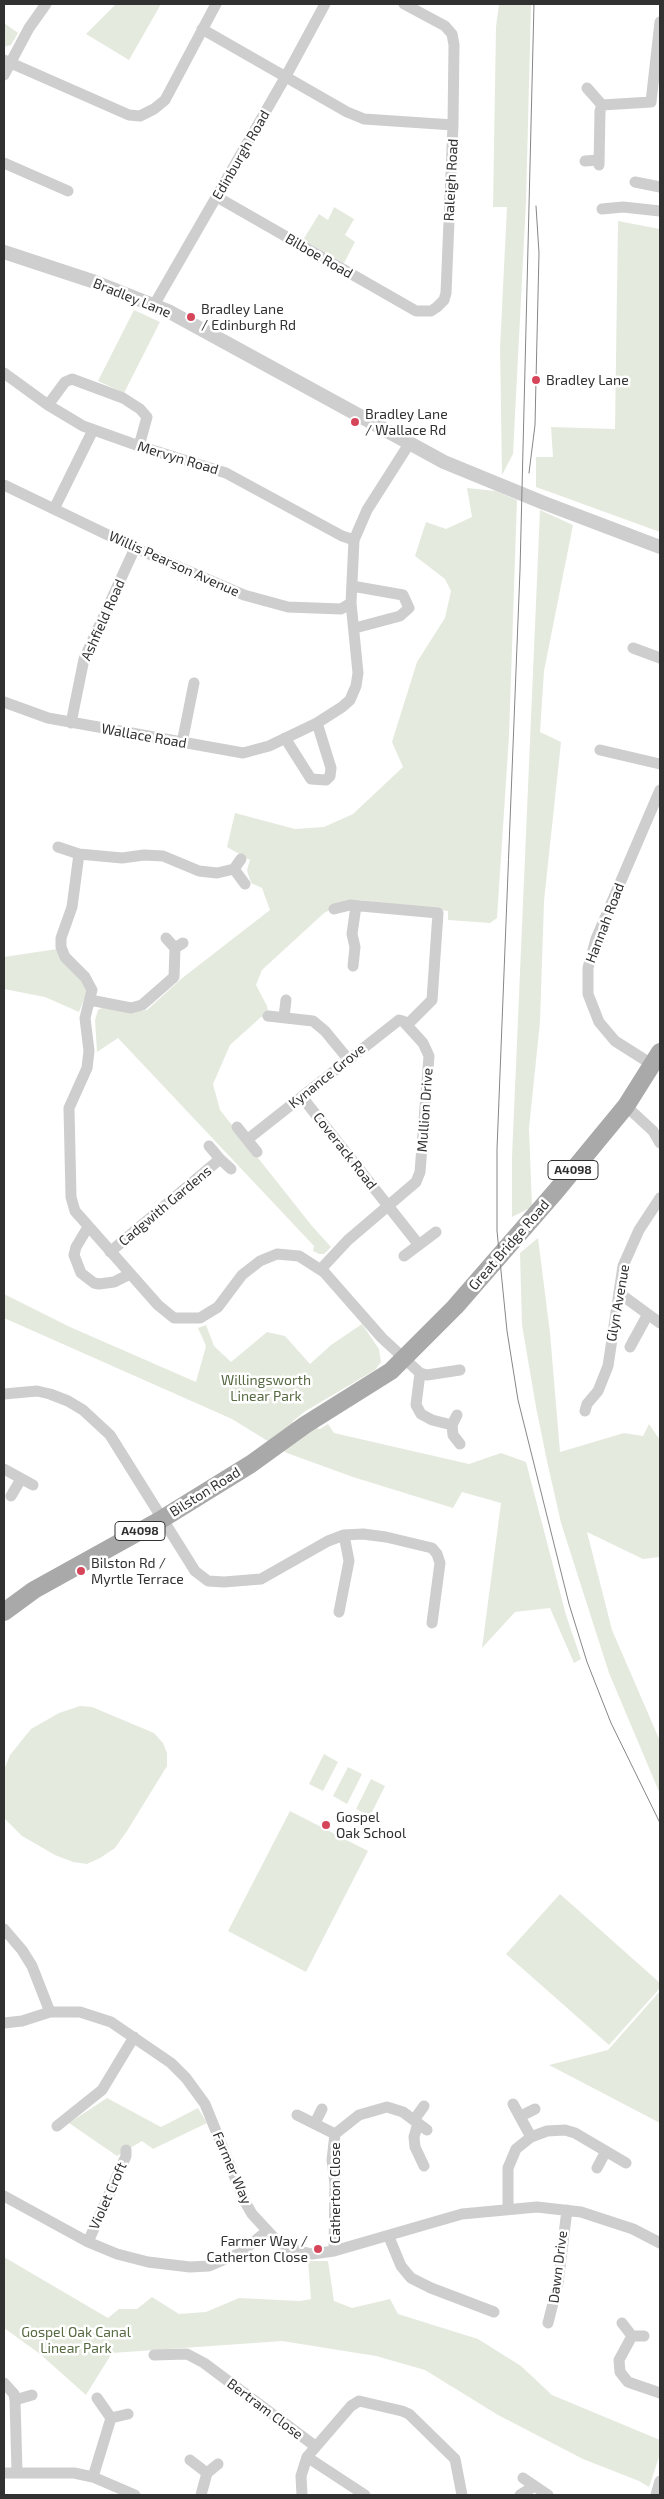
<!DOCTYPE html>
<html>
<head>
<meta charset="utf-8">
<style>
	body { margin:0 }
	#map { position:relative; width:664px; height:2499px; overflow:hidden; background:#fff; font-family:"Exo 2",sans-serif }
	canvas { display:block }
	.frame { position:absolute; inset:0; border:5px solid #313131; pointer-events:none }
</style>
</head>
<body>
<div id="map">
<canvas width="664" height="2499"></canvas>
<div class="frame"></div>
</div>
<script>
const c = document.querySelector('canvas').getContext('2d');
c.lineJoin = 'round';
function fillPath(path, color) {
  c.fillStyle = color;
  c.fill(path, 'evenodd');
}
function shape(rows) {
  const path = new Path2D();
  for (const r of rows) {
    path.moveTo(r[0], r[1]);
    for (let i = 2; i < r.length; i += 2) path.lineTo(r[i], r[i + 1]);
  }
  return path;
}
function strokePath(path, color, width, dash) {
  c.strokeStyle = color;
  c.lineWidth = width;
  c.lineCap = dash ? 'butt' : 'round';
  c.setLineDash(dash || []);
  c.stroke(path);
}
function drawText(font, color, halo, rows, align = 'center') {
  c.font = font + ' "Exo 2",sans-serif';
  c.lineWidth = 5;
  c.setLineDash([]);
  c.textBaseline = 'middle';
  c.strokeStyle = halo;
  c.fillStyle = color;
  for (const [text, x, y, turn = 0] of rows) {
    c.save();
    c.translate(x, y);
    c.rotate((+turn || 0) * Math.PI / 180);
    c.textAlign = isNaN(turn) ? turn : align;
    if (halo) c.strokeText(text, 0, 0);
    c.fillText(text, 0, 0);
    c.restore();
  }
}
const green = shape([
	[116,4,161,4,129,60,86,34],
	[499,4,531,4,526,202,513,454,502,475,500,348,507,207,493,207,496,27],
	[4,23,18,33,11,45,4,47],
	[334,207,354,219,345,235,355,242,344,263,303,240,319,214,328,220],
	[618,221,660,229,660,532,536,487,536,457,553,457,551,427,615,429],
	[134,310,160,322,124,393,98,381],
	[467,488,496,491,517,500,509,736,497,918,490,923,448,920,448,911,360,900,347,901,324,913,262,970,256,985,267,1006,269,1017,261,1017,230,1045,213,1084,220,1110,312,1226,331,1247,324,1254,319,1254,313,1251,314,1246,118,1038,97,1052,95,1020,98,1010,102,1008,133,1012,147,1010,181,979,270,910,262,888,251,883,247,870,250,860,227,847,235,813,295,829,324,827,353,814,403,767,392,742,417,662,445,618,451,591,445,579,415,556,426,522,446,529,472,517],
	[540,510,573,525,544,671,540,732,561,742,544,901,540,1022,529,1128,532,1207,512,1217,512,1157],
	[57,949,88,990,79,1012,45,997,4,989,4,957],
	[538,1238,550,1333,560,1452,624,1433,643,1436,649,1424,660,1440,660,1557,643,1559,587,1532,612,1630,660,1741,660,1794,609,1673,561,1523,547,1461,536,1407,522,1325,520,1253],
	[4,1294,70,1327,196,1382,206,1346,198,1328,206,1325,214,1346,231,1362,267,1332,285,1336,310,1364,331,1345,362,1324,379,1349,381,1362,375,1370,304,1412,292,1422,320,1429,328,1424,334,1433,469,1464,501,1453,526,1462,566,1615,581,1659,574,1663,550,1608,515,1612,482,1648,501,1503,462,1492,453,1508,353,1477,287,1453,232,1419,4,1318],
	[80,1706,92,1707,154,1733,163,1743,167,1753,167,1766,127,1831,115,1848,100,1858,87,1864,73,1862,55,1855,22,1836,4,1818,4,1770,10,1755,31,1729,59,1713],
	[324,1754,338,1762,323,1791,309,1784],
	[348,1767,362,1774,347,1804,333,1796],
	[371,1779,385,1786,370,1816,356,1809],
	[290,1811,368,1851,306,1972,228,1931],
	[560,1894,660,1983,660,1988,609,2045,506,1954],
	[660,1991,660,2123,549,2065,608,2050],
	[107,2098,161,2127,198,2108,207,2123,153,2149,142,2141,117,2156,69,2123],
	[4,2257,108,2318,119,2309,137,2309,152,2297,179,2314,206,2312,239,2298,300,2301,311,2299,308,2261,328,2261,334,2301,352,2308,390,2299,398,2314,478,2339,521,2366,552,2395,660,2440,660,2454,649,2487,639,2481,583,2459,498,2415,425,2370,376,2356,282,2341,112,2353,86,2395,40,2354,4,2328]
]);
const minor = shape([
	[202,29,347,112,364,119,453,125],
	[4,60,129,115,140,116,154,109,165,100,216,4],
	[4,75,29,28,46,4],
	[587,88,602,105],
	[585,161,599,160],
	[4,163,68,191],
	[599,165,600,111,602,105,651,102,660,22],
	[635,182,660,187],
	[217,197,416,311,431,311,437,307,444,300,446,293,453,125,454,45,452,34,445,26,404,4],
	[602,209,623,207,660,211],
	[154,305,286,76,325,4],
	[4,373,48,405,83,426,139,446,226,473,342,536,354,540],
	[48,405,65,382,72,379,123,398,140,409,147,417,139,446],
	[4,485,135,548,244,595,288,607,341,609,351,603],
	[54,509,93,430],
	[352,586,403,595,409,608,400,616,355,628],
	[633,648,660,658],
	[4,702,48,718,243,753,269,746,317,723,342,707,350,700,356,686,358,673,351,603,354,540,367,510,409,444],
	[71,723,84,659,135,548],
	[285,738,311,779,326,780,330,776,331,768,317,723],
	[182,743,194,683],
	[600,750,660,764],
	[58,847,79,854],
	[241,859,234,869,217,873,199,871,163,856,144,855,122,858,79,854,72,907,61,938,61,947,65,957,85,977,92,990,85,1018,89,1051,87,1068,69,1108,71,1197,75,1211,158,1305,174,1318,200,1318,218,1307,242,1275,260,1261,277,1254,299,1256,324,1272,382,1338,420,1373,427,1375,460,1370],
	[234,869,245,884],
	[334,909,350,905,438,913,432,1000,407,1025],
	[166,938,175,948],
	[353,966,355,947,352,934,356,906],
	[90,1000,131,1008,142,1005,174,977,175,948,183,943],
	[268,1016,313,1021,325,1031,348,1059],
	[284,1017,286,1000],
	[653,1065,615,1041,599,1022,588,994,588,968,596,939,660,790],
	[302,1097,419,1245],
	[626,1106,653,1131,660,1143],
	[237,1127,257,1152],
	[248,1139,399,1020,403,1021,423,1043,429,1056,420,1172,416,1182,348,1240,321,1269],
	[209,1146,220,1159],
	[88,1227,76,1247,74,1255,81,1273,94,1283,99,1284,114,1282,130,1274],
	[110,1252,220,1159,231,1169],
	[404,1256,436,1232],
	[619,1293,660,1323],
	[630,1347,648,1314],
	[420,1373,416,1405,421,1414,432,1420,452,1425],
	[4,1394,37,1391,50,1394,68,1401,83,1410,110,1435,195,1571,208,1581,224,1582,261,1579,328,1541,344,1535,363,1534,386,1537,432,1548,437,1554,440,1563,432,1623],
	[585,1411,587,1404,598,1391,608,1366,623,1266,639,1230,660,1198],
	[457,1415,452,1425,453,1435,460,1444],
	[4,1469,33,1485],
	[11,1496,21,1479],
	[339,1612,349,1561,344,1535],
	[4,1929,22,1950,32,1966,50,2012],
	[4,2023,22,2021,50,2012,80,2012,111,2022,171,2063,186,2078,205,2104,244,2200,252,2214,277,2241,291,2249,312,2254,334,2251,462,2214,537,2207,581,2212,633,2229,660,2243],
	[297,2115,335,2134,332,2160,335,2184,334,2251],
	[521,2116,535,2109],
	[414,2120,424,2106],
	[315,2123,322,2109],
	[418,2123,414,2137,415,2147,424,2166],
	[57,2126,102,2090,134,2037],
	[335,2134,359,2115,387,2107,403,2112,427,2130],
	[531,2137,547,2131,565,2130,575,2133,626,2163],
	[597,2168,606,2151],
	[4,2196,88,2242,117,2254,148,2262,190,2267,209,2266,240,2253,267,2231],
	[508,2208,508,2168,516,2149,531,2137,513,2104],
	[389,2237,401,2266,411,2278,431,2288,494,2312],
	[88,2242,126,2156,126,2150],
	[548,2323,558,2283,567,2210],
	[622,2323,632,2336,619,2360,620,2372,628,2382,660,2393],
	[632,2336,644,2336],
	[154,2355,187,2354,204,2363,315,2446],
	[4,2383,14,2394,15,2400,17,2472],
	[97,2398,111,2418],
	[15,2400,32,2395],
	[307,2457,365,2495],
	[190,2460,207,2473,201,2495],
	[4,2473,74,2473,93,2477,135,2495],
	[207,2473,218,2464],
	[93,2477,111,2418,128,2414],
	[523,2478,548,2495],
	[302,2495,301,2476,307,2457,351,2406,359,2401,402,2411,409,2414,455,2459,462,2495],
	[520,2495,533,2487],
	[656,2495,660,2481]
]);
const tertiary = shape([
	[4,252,95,282,168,311,444,462,544,503,660,547]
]);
const primary = shape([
	[4,1612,34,1590,162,1519,251,1464,305,1425,391,1371,455,1307,556,1191,626,1106,660,1052]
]);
const tram = shape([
	[534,4,520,570,497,1149,497,1231,507,1331,518,1400,569,1604,587,1662,611,1723,660,1823],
	[529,473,535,425,536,380,539,253,536,206]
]);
const markers = [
	[191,317,5,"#d6465a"],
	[536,380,5,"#d6465a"],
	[355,422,5,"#d6465a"],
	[81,1571,5,"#d6465a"],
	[326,1825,5,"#d6465a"],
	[318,2249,5,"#d6465a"]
];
const shields = [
	[573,1170,50],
	[140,1531,50]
];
const shieldNames = [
	["A4098",573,1170],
	["A4098",140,1531]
];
const streetNames = [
	["Edinburgh Road",241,155,-60],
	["Raleigh Road",451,180,-87],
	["Bilboe Road",319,256,30],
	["Bradley Lane",132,298,22],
	["Mervyn Road",178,458,17],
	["Willis Pearson Avenue",174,564,24],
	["Ashfield Road",103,620,-66],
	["Wallace Road",144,736,10],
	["Hannah Road",605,923,-69],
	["Kynance Grove",327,1076,-39],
	["Mullion Drive",425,1110,-86],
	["Coverack Road",345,1151,52],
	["Cadgwith Gardens",165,1206,-40],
	["Great Bridge Road",509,1245,-49],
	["Glyn Avenue",618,1303,-80],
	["Bilston Road",205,1492,-32],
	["Farmer Way",232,2168,67],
	["Catherton Close",335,2193,-90],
	["Violet Croft",108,2196,-66],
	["Dawn Drive",558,2267,-83],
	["Bertram Close",265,2409,37]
];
const poiNames = [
	["Bradley Lane",201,309],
	["/ Edinburgh Rd",201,325],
	["Bradley Lane",546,380],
	["Bradley Lane",365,414],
	["/ Wallace Rd",365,430],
	["Bilston Rd /",91,1563],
	["Myrtle Terrace",91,1579],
	["Gospel",336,1817],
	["Oak School",336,1833],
	["Farmer Way /",308,2241,"right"],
	["Catherton Close",308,2257,"right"]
];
const parkNames = [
	["Willingsworth",266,1380],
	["Linear Park",266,1396],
	["Gospel Oak Canal",76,2332],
	["Linear Park",76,2348]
];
fillPath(green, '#e5eade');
strokePath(minor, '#cecece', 11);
strokePath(tertiary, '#cecece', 14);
strokePath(primary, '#a9a9a9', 18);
strokePath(tram, '#868686', 1);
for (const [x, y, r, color] of markers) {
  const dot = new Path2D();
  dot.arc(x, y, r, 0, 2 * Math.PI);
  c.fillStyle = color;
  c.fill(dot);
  strokePath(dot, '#fff', 2);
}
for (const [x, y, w] of shields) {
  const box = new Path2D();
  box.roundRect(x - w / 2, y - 9.5, w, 19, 4);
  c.fillStyle = '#fff';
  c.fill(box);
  strokePath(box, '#313131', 1);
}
drawText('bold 12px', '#313131', null, shieldNames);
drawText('14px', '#313131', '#fff', streetNames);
drawText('14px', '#313131', '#fff', poiNames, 'left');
drawText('14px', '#576a42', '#fff', parkNames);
</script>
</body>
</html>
